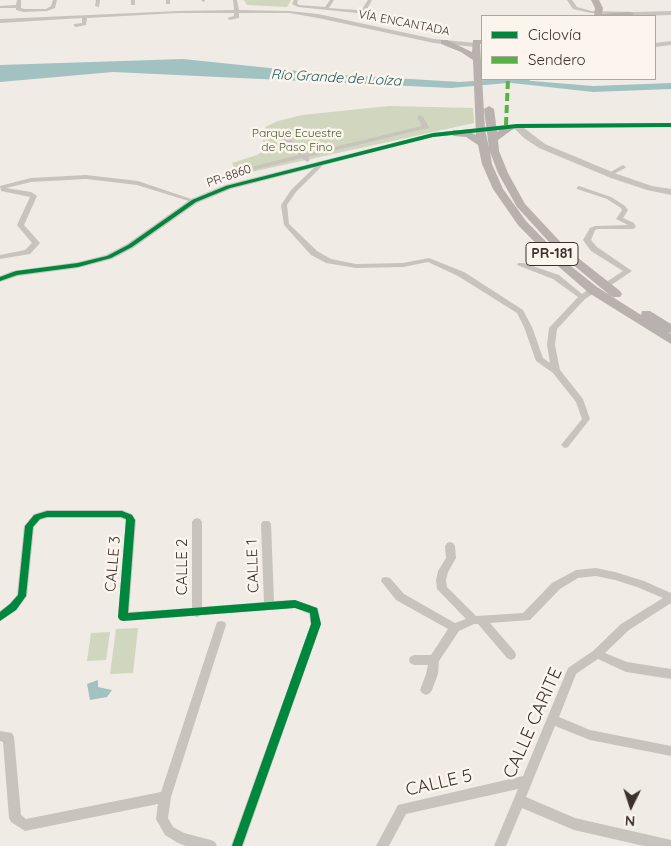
<!DOCTYPE html>
<html>
<head>
<meta charset="utf-8">
<style>
	body { margin:0 }
	#map { position:relative; width:671px; height:846px; overflow:hidden; background:#f0ebe5; font-family:Quicksand,sans-serif }
	canvas { display:block }
	.legend { position:absolute; left:481px; top:15px; width:175px; height:65px; box-sizing:border-box; background:#fbf5ee; border:1px solid #aea6a0; margin:0; padding:6px 9px; list-style:none; font-size:15px; color:#3b302b }
	.legend li { display:flex; align-items:center; gap:10px; height:25px }
	.legend b { width:25px; border:1px solid #aea6a0 }
	.north { position:absolute; left:606px; top:781px; width:50px; height:50px; -webkit-text-stroke:4px #fbf5ee; paint-order:stroke; rotate:184deg; font-size:14px; font-weight:700; line-height:20px; text-align:center; color:#3b302b }
	.north::after { content:''; display:block; margin:auto; width:18px; height:22px; background:#3b302b; clip-path:polygon(50% 0,100% 100%,50% 72%,0 100%) }
</style>
</head>
<body>
<div id="map">
<canvas width="671" height="846"></canvas>
<ul class="legend">
<li><b style="height:6px;background:#00873e"></b>Ciclovía</li>
<li><b style="height:6px;background:#57b246"></b>Sendero</li>
</ul>
<div class="north">N</div>
</div>
<script>
const c = document.querySelector('canvas').getContext('2d');
c.lineJoin = 'round';
function fillPath(path, color) {
  c.fillStyle = color;
  c.fill(path, 'evenodd');
}
function shape(rows) {
  const path = new Path2D();
  for (const r of rows) {
    path.moveTo(r[0], r[1]);
    for (let i = 2; i < r.length; i += 2) path.lineTo(r[i], r[i + 1]);
  }
  return path;
}
function strokePath(path, color, width, dash) {
  c.strokeStyle = color;
  c.lineWidth = width;
  c.lineCap = dash ? 'butt' : 'round';
  c.setLineDash(dash || []);
  c.stroke(path);
}
function drawText(font, color, halo, rows, align = 'center') {
  c.font = font + ' Quicksand,sans-serif';
  c.lineWidth = 5;
  c.setLineDash([]);
  c.textBaseline = 'middle';
  c.strokeStyle = halo;
  c.fillStyle = color;
  for (const [text, x, y, turn = 0] of rows) {
    c.save();
    c.translate(x, y);
    c.rotate((+turn || 0) * Math.PI / 180);
    c.textAlign = isNaN(turn) ? turn : align;
    if (halo) c.strokeText(text, 0, 0);
    c.fillText(text, 0, 0);
    c.restore();
  }
}
const green = shape([
	[244,0,291,0,287,7,247,5],
	[389,106,473,108,474,123,238,175,232,163,257,155,268,148,263,141,262,131,267,126,278,121,302,115],
	[138,628,133,673,110,674,116,629],
	[110,632,106,660,87,661,91,633]
]);
const water = shape([
	[183,59,327,74,460,82,499,79,529,79,530,81,451,88,113,72,0,82,0,65],
	[98,680,98,687,112,690,107,697,90,700,87,684]
]);
const river = shape([
	[508,79,593,86,671,83,671,89,593,92,512,83,509,82,508,79]
]);
const minor = shape([
	[17,0,21,0,21,8,24,9,46,9,51,6,53,0,57,0,55,8,47,11,23,12,16,10,16,8,0,8,0,6,16,5,17,0],
	[96,0,100,0,99,7,95,6,96,0],
	[131,0,135,0,135,5,131,5,131,0],
	[166,0,170,0,170,4,166,4,166,0],
	[201,0,205,0,205,1,203,2,201,0],
	[233,0,237,0,239,10,289,11,318,14,434,39,476,43,479,45,476,47,434,43,318,18,289,13,239,13,239,18,230,20,227,18,234,16,234,13,178,13,87,18,86,25,76,27,74,26,74,24,82,23,82,18,0,23,0,19,178,11,234,10,233,0],
	[294,0,298,0,297,3,299,5,325,7,330,0,334,0,329,8,357,10,362,9,368,0,372,0,366,11,357,13,298,7,292,4,294,0],
	[567,0,572,0,577,7,591,11,638,12,671,11,671,15,638,16,591,13,573,9,567,0],
	[671,41,671,45,655,47,655,43,671,41],
	[420,115,423,117,429,127,428,128,308,157,310,160,307,162,302,158,229,176,226,174,227,173,299,155,281,136,281,134,285,134,305,154,422,126,417,117,420,115],
	[321,162,323,163,323,165,296,192,287,205,289,224,317,251,331,259,356,264,403,263,429,258,464,272,523,310,532,327,543,358,550,363,547,345,549,328,578,297,553,279,517,265,518,263,524,263,559,275,582,294,590,288,596,288,597,290,596,292,585,299,557,329,555,345,560,370,583,399,590,419,568,447,565,448,561,445,582,419,576,402,553,373,536,361,524,327,517,313,458,276,428,262,403,267,356,268,326,263,311,255,284,225,281,205,291,190,319,163,321,162],
	[623,165,626,167,625,168,612,175,608,175,607,174,623,165],
	[86,175,138,181,197,201,194,203,192,202,137,185,86,179,31,182,6,188,31,192,37,196,24,225,40,243,30,254,0,259,0,255,25,250,32,243,17,225,30,197,1,191,0,186,31,178,86,175],
	[579,186,611,197,625,206,628,210,623,218,634,223,636,227,633,229,598,229,595,230,591,240,597,247,632,271,607,288,604,288,600,286,623,271,591,251,583,240,590,228,595,226,628,225,616,219,622,210,621,208,607,199,577,189,577,187,579,186],
	[47,510,122,510,132,514,136,520,129,612,192,608,192,522,194,519,197,518,200,519,202,522,202,607,264,602,261,524,263,521,269,521,271,524,274,601,295,600,318,608,321,624,243,846,231,846,311,624,309,614,295,608,201,615,197,617,193,616,123,621,119,620,118,617,126,520,121,518,47,518,40,520,34,527,27,596,17,610,0,621,0,611,9,604,17,595,24,526,34,514,47,510],
	[450,542,453,543,455,546,456,558,448,572,446,580,447,587,476,616,523,613,552,583,576,570,596,568,615,572,644,581,671,593,671,603,629,630,605,653,627,662,671,669,671,679,626,672,598,659,576,674,559,717,590,730,671,746,671,756,590,740,555,726,526,797,575,818,671,840,671,846,644,846,574,830,522,808,506,846,494,846,518,789,406,814,389,846,376,846,398,805,523,776,568,668,593,651,621,624,663,598,637,587,615,580,596,576,578,578,560,589,530,620,490,623,515,652,516,655,515,658,511,660,507,658,478,624,474,624,459,631,439,661,438,674,432,690,430,693,426,695,422,693,420,690,426,674,428,665,414,665,410,663,409,660,410,657,414,655,431,655,448,629,396,600,381,581,382,578,386,577,390,578,404,594,455,623,466,619,437,589,436,580,438,571,446,558,445,546,447,543,450,542],
	[221,621,225,622,226,625,171,797,168,818,173,827,184,833,211,840,215,842,217,846,186,846,178,843,165,835,156,819,158,804,25,831,11,822,9,818,3,742,0,741,0,731,12,733,14,737,21,815,26,819,161,792,216,625,217,622,221,621]
]);
const tertiary = shape([
	[671,123,671,127,524,128,545,144,617,174,652,186,671,189,671,195,647,190,611,178,539,148,524,138,515,129,433,137,231,189,197,203,133,248,112,259,78,268,18,276,0,282,0,276,13,271,78,262,106,255,127,244,191,199,225,185,433,133,517,124,671,123]
]);
const primary = shape([
	[591,0,599,0,603,8,602,14,630,12,634,14,630,16,594,16,595,8,591,0],
	[441,40,447,40,472,52,473,40,482,40,482,44,480,44,485,129,489,148,484,109,489,106,494,109,497,132,508,125,514,125,516,127,498,140,499,151,508,173,525,204,568,250,620,291,622,294,620,297,612,297,560,254,517,207,498,173,490,152,492,164,503,189,526,221,567,263,597,287,641,315,642,311,650,311,671,324,671,333,667,332,671,334,671,344,589,293,559,267,518,225,493,189,482,164,478,145,466,137,454,136,449,133,454,130,468,131,476,135,473,60,461,52,441,44,441,40]
]);
const quiet = shape([
	[506,125,508,79]
]);
const cycleway = shape([
	[671,123,671,127,517,128,433,137,230,188,196,202,132,247,111,258,78,267,17,275,0,281,0,277,16,271,78,263,107,256,128,245,192,200,226,186,433,133,517,124,671,123],
	[47,511,122,511,132,515,135,520,128,613,295,600,317,608,321,624,242,846,232,846,311,624,310,613,295,608,123,621,120,620,118,617,126,519,121,517,47,517,40,519,33,527,26,596,16,610,0,621,0,612,10,604,18,595,25,526,34,515,47,511]
]);
const farStreetnames = [
	["VÍA ENCANTADA",404,23,11],
	["PR-8860",229,176,-19]
];
const farParknames = [
	["Parque Ecuestre",297,133],
	["de Paso Fino",297,147]
];
const farWaternames = [
	["Río Grande de Loíza",336,78,3]
];
const shields = [
	[552,254,52]
];
const shieldNames = [
	["PR-181",552,254]
];
const streetNames = [
	["CALLE 3",113,564,-85],
	["CALLE 1",253,566,-92],
	["CALLE 2",182,567,-90]
];
const nearStreetnames = [
	["CALLE CARITE",533,723,-66],
	["CALLE 5",439,783,-13]
];
fillPath(green, '#d1d6bf');
fillPath(water, '#a1c2c1');
fillPath(river, '#a1c2c1');
fillPath(minor, '#c9c3be');
fillPath(tertiary, '#c9c3be');
fillPath(primary, '#b8b1ad');
strokePath(quiet, '#57b246', 4, [8, 4]);
fillPath(cycleway, '#00873e');
drawText('12px', '#3b302b', '#fbf5ee', farStreetnames);
drawText('12px', '#4a5a2e', '#fbf5ee', farParknames);
drawText('italic 14px', '#1f5a5e', '#fbf5ee', farWaternames);
for (const [x, y, w] of shields) {
  const box = new Path2D();
  box.roundRect(x - w / 2, y - 11.5, w, 23, 4);
  c.fillStyle = '#fbf5ee';
  c.fill(box);
  strokePath(box, '#3b302b', 1);
}
drawText('bold 14px', '#3b302b', null, shieldNames);
drawText('15px', '#3b302b', '#fbf5ee', streetNames);
drawText('18px', '#3b302b', '#fbf5ee', nearStreetnames);
</script>
</body>
</html>
